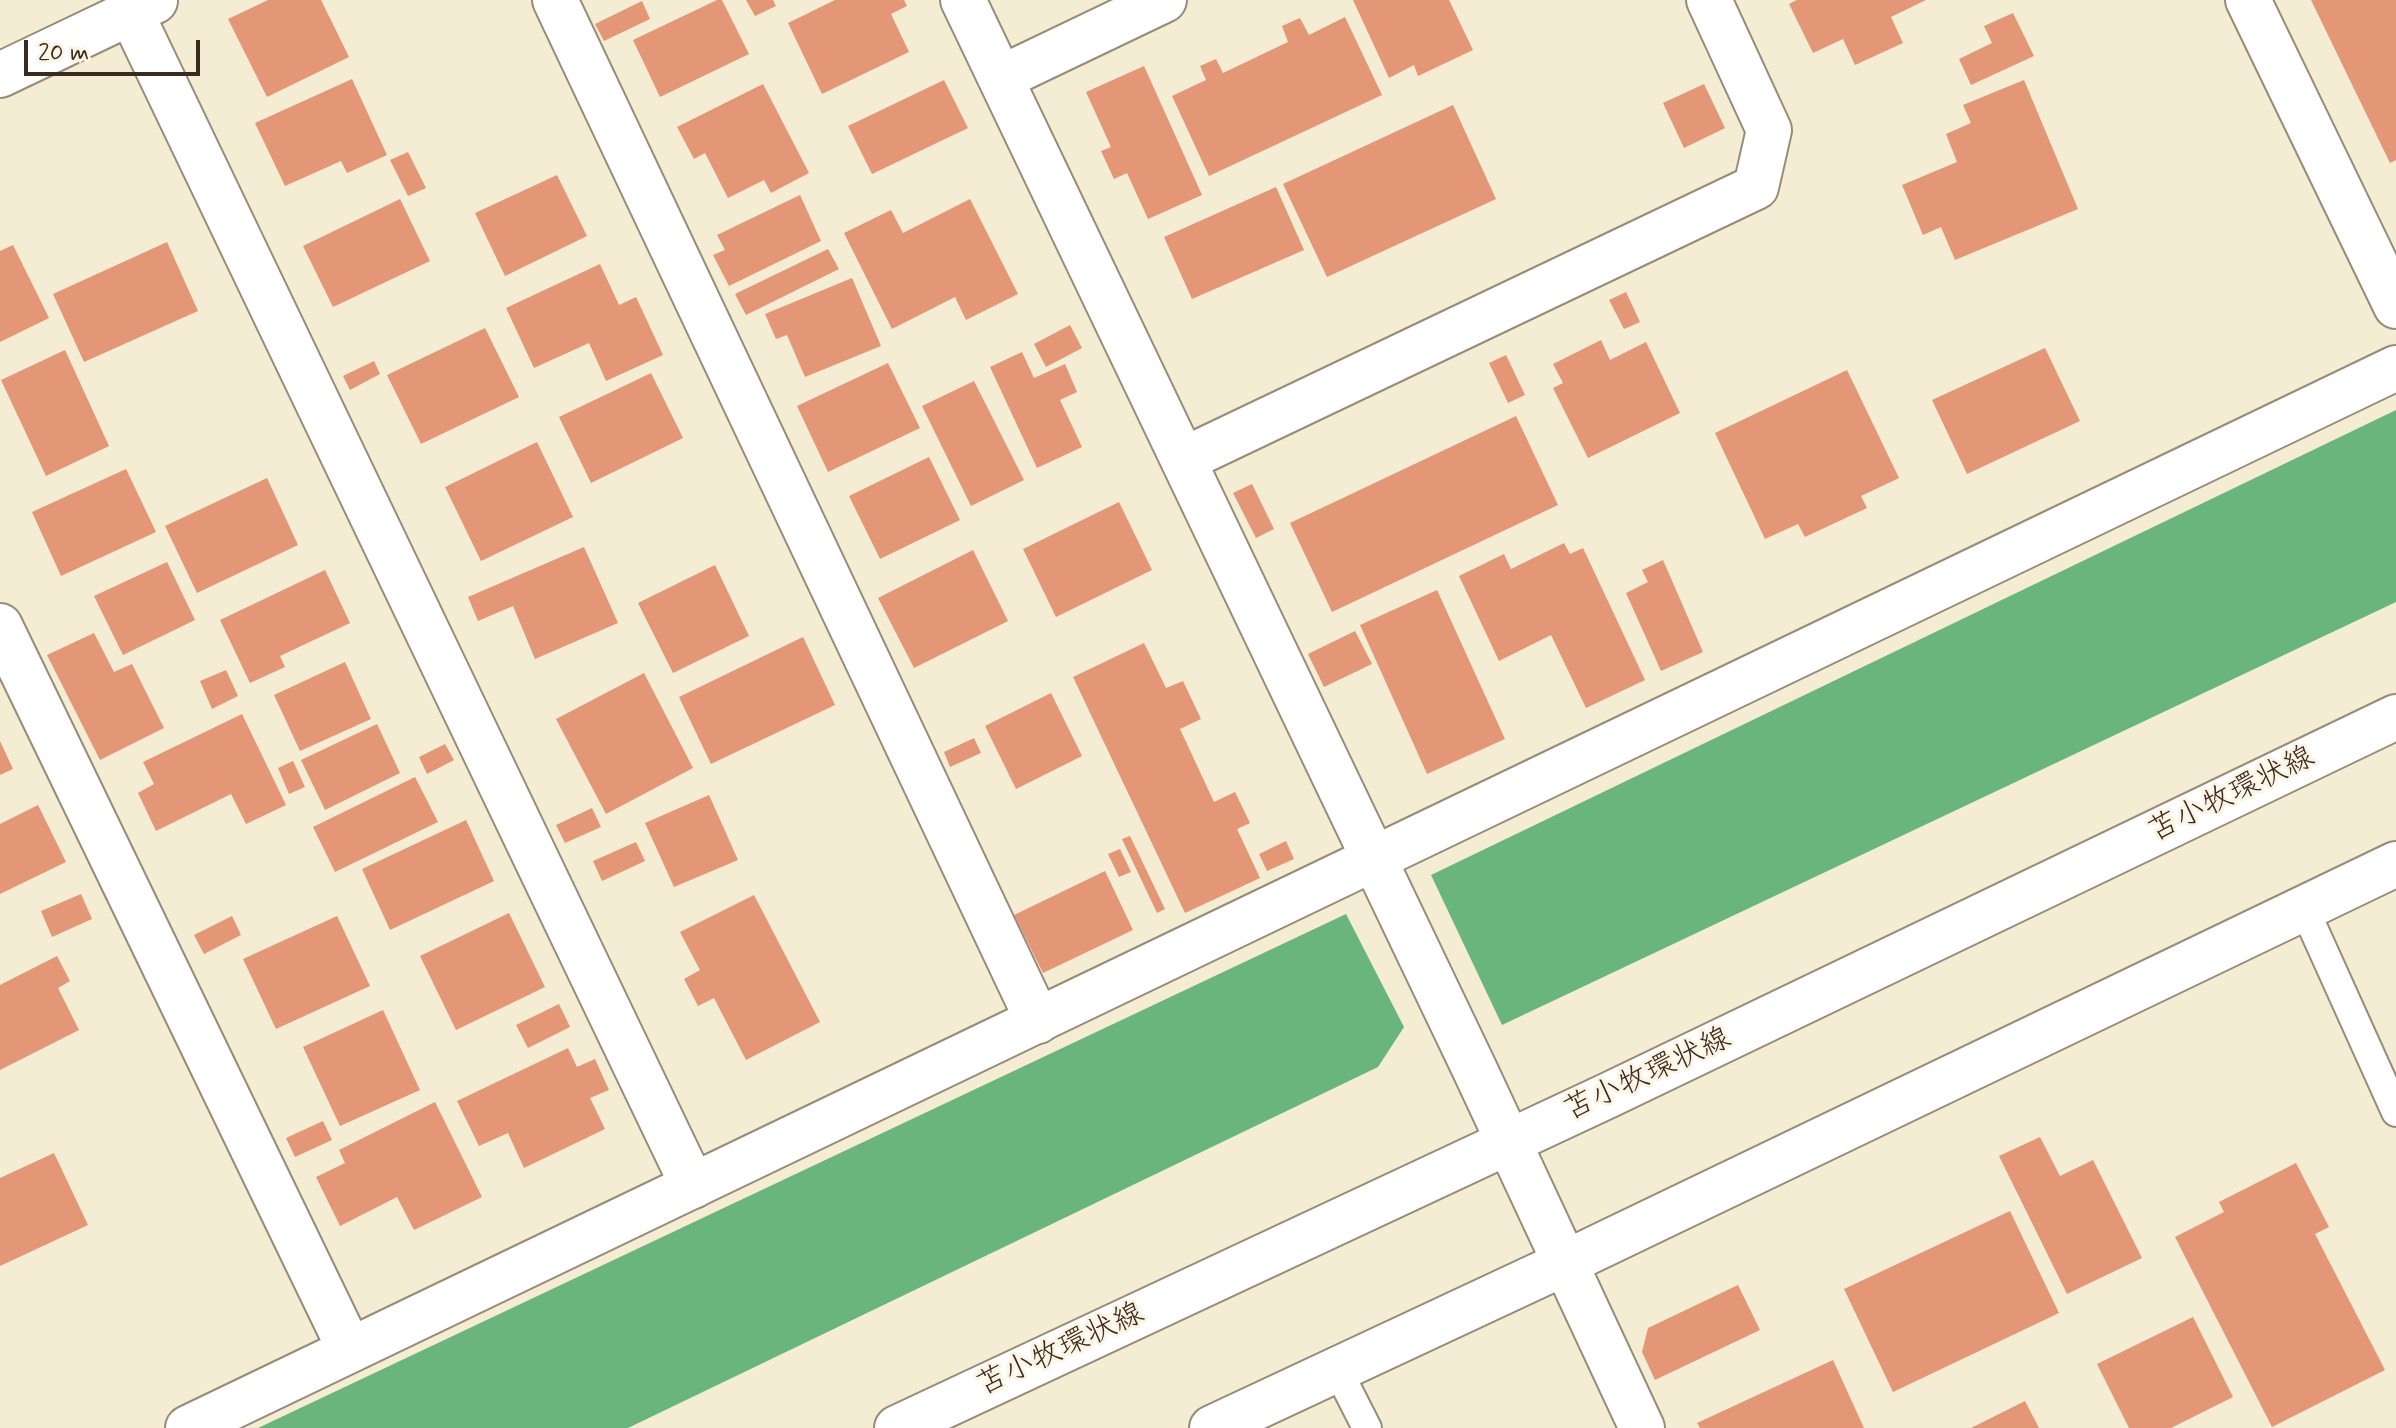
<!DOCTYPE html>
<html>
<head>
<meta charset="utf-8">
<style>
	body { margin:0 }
	#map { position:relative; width:2396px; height:1428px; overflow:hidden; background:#f4ecd3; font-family:Mynerve,sans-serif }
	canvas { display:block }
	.scale { position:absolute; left:24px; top:40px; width:176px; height:36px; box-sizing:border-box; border:4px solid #3b2a1e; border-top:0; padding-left:10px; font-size:24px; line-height:28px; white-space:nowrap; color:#3b2a1e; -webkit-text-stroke:6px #fcf5e5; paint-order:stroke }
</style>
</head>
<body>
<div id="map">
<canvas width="2396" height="1428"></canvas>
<div class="scale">20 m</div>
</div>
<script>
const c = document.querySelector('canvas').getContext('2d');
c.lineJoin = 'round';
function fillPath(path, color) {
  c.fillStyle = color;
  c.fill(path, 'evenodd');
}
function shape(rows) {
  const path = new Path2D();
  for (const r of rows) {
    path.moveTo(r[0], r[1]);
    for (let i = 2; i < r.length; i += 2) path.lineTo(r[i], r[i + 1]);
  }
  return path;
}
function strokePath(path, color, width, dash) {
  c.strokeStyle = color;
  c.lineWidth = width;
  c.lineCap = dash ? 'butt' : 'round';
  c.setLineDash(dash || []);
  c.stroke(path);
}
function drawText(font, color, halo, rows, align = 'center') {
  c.font = font + ' Mynerve,"Klee One",sans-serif';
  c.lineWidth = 6;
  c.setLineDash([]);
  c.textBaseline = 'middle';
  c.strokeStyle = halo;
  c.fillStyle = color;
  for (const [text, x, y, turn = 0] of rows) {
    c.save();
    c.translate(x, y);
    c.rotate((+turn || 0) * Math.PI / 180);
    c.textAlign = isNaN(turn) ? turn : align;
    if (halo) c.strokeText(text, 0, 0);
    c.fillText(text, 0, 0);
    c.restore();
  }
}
const forest = shape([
	[2396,410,2396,602,1502,1025,1431,875],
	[1346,914,1404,1027,1378,1067,628,1428,258,1428]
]);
const building = shape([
	[268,0,321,0,349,57,267,97,228,19],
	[717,0,722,0,749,54,660,97,633,40],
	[746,0,773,0,776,6,755,16],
	[835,0,904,0,907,6,891,14,909,52,822,94,788,23],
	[1353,0,1449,0,1473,50,1418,76,1414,65,1389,78],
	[1797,0,1926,0,1891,17,1903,43,1855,65,1843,39,1813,53,1789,4],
	[2311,0,2396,0,2396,160,2390,163],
	[642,1,650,19,604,41,595,24],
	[2013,13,2034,56,1971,85,1959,59,1992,43,1984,26],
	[1345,17,1382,95,1209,176,1172,96,1206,80,1200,66,1216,59,1223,73,1288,42,1282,26,1300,18,1309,35],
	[1144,66,1202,195,1148,219,1127,173,1114,179,1101,151,1111,147,1086,92],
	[352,79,387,155,347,173,341,161,285,186,255,123],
	[944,80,968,128,872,174,848,126],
	[2024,80,2078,209,1955,260,1941,227,1923,235,1902,185,1957,162,1946,134,1971,123,1963,105],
	[763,84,809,173,771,193,764,180,728,198,705,153,694,159,677,127],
	[1704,84,1725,128,1684,148,1663,103],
	[1453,105,1496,199,1327,277,1283,184],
	[408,152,426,188,408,196,390,160],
	[557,175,587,236,505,276,475,213],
	[1276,187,1304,250,1192,299,1164,237],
	[800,195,821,241,729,286,713,255,725,250,717,235],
	[400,199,430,261,333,307,303,246],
	[970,199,1018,294,966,320,955,297,892,329,844,233,891,210,903,233],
	[167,242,198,311,84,362,53,294],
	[13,245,49,318,0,342,0,251],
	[828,249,839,269,746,315,735,294],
	[600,264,619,305,636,297,663,355,606,381,589,343,534,368,506,308],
	[852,278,881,346,805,377,787,335,776,339,765,314],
	[1626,292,1640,322,1624,329,1609,300],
	[1070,325,1082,348,1046,367,1034,344],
	[485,328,519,397,421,444,387,375],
	[1601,340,1610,360,1646,342,1680,413,1588,458,1553,388,1563,383,1553,364],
	[2045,348,2080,421,1967,474,1932,400],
	[65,350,109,446,46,476,1,380],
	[1022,352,1034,378,1065,364,1077,392,1060,400,1082,447,1037,468,990,367],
	[1506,355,1525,395,1508,403,1489,363],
	[374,361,380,374,350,390,343,376],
	[888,363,920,428,828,472,797,406],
	[1847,370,1899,478,1861,496,1867,508,1805,537,1798,524,1765,539,1715,433],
	[651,373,683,438,591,483,559,417],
	[974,381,1024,480,971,506,922,406],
	[1516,416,1558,505,1332,612,1290,523],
	[537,442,573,517,481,561,445,487],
	[929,457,960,520,880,559,849,496],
	[126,469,156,532,61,576,32,512],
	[267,478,298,545,197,593,165,526],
	[1252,484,1274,529,1256,538,1233,493],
	[1119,502,1152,570,1056,617,1023,549],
	[1564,543,1570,554,1583,548,1645,680,1586,708,1551,635,1499,661,1459,576,1504,554,1511,569],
	[584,547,618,623,535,659,513,606,478,621,468,597],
	[973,550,1008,621,914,668,878,598],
	[1663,560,1703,652,1661,671,1626,593,1648,582,1642,570],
	[167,562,195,620,123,655,94,596],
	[715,565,749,636,673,673,638,603],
	[325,570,350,623,280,656,285,667,250,683,220,620],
	[1437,590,1505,739,1427,774,1360,625],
	[1355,631,1372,664,1324,687,1308,654],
	[94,633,114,672,132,664,164,728,100,760,47,655],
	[803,637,835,705,711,764,679,697],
	[1144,643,1166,688,1183,681,1201,719,1180,729,1214,802,1235,792,1250,823,1237,829,1260,878,1185,913,1073,677],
	[345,662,371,719,300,751,274,695],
	[226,670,238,696,212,709,200,681],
	[644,673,693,768,606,814,556,719],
	[1051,693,1082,756,1016,789,985,726],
	[242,714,286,805,246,824,231,794,156,831,138,793,154,784,143,762],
	[377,724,400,773,325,810,301,760],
	[974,738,981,753,950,767,944,752],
	[0,741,13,769,0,775],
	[445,744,454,760,427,774,419,757],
	[293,761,305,787,289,794,278,768],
	[415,777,438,822,335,872,313,827],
	[709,795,738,860,674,887,645,823],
	[38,805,66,862,0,894,0,824],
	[592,808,601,827,565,843,556,825],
	[466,820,494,881,390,930,362,869],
	[1130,836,1165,909,1157,913,1122,839],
	[1286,841,1294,859,1267,871,1259,854],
	[636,842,645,861,602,881,593,861],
	[1120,849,1131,872,1119,877,1108,854],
	[1105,871,1133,930,1043,973,1014,915],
	[81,894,92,919,52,937,41,911],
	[754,895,820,1022,746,1060,714,998,698,1006,684,979,700,970,680,932],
	[509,913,545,987,456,1030,420,956],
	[232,916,241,935,204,954,194,935],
	[337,916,370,986,276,1029,243,959],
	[57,956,70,981,58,988,79,1030,0,1070,0,985],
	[559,1004,570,1027,528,1048,516,1025],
	[383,1010,420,1090,340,1126,303,1047],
	[568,1048,577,1067,595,1059,609,1090,590,1098,605,1129,524,1168,508,1133,479,1146,457,1101],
	[435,1102,482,1197,414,1230,397,1197,340,1226,316,1177,345,1163,339,1150],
	[323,1121,332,1140,295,1157,286,1138],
	[2040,1137,2060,1176,2093,1160,2142,1258,2067,1294,1999,1156],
	[54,1153,88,1225,0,1266,0,1178],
	[2296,1163,2329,1227,2315,1234,2385,1370,2272,1427,2175,1237,2224,1212,2219,1202],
	[2010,1211,2059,1313,1893,1392,1844,1289],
	[1738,1285,1760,1330,1655,1380,1642,1352,1648,1328],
	[2193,1317,2233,1397,2171,1428,2129,1428,2097,1364],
	[1833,1360,1864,1428,1700,1428,1697,1423],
	[2025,1401,2039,1428,1971,1428]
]);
const service = shape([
	[2304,908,2396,1112],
	[1337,1369,1367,1428]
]);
const minor = shape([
	[555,0,1038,1021],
	[963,0,1475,1070,1642,1428],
	[2248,0,2396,306],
	[131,13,693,1186],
	[0,75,155,1],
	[1001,78,1164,0],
	[1183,460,1756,187,1769,130,1709,0],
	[0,626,350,1350]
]);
const tertiary = shape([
	[188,1428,2396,368]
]);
const secondary = shape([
	[897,1428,1609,1095,2396,717],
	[1212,1428,1565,1263,2396,864]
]);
const streetNames = [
	["苫小牧環状線",2232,796,-26],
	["苫小牧環状線",1648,1076,-25],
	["苫小牧環状線",1061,1351,-25]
];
fillPath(forest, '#6ab57d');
fillPath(building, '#e39776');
strokePath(service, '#988b78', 32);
strokePath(minor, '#988b78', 48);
strokePath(tertiary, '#988b78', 48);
strokePath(secondary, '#988b78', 48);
strokePath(service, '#fff', 28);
strokePath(minor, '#fff', 44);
strokePath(tertiary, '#fff', 44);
strokePath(secondary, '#fff', 44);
drawText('30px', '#3b2a1e', '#fcf5e5', streetNames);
</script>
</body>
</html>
